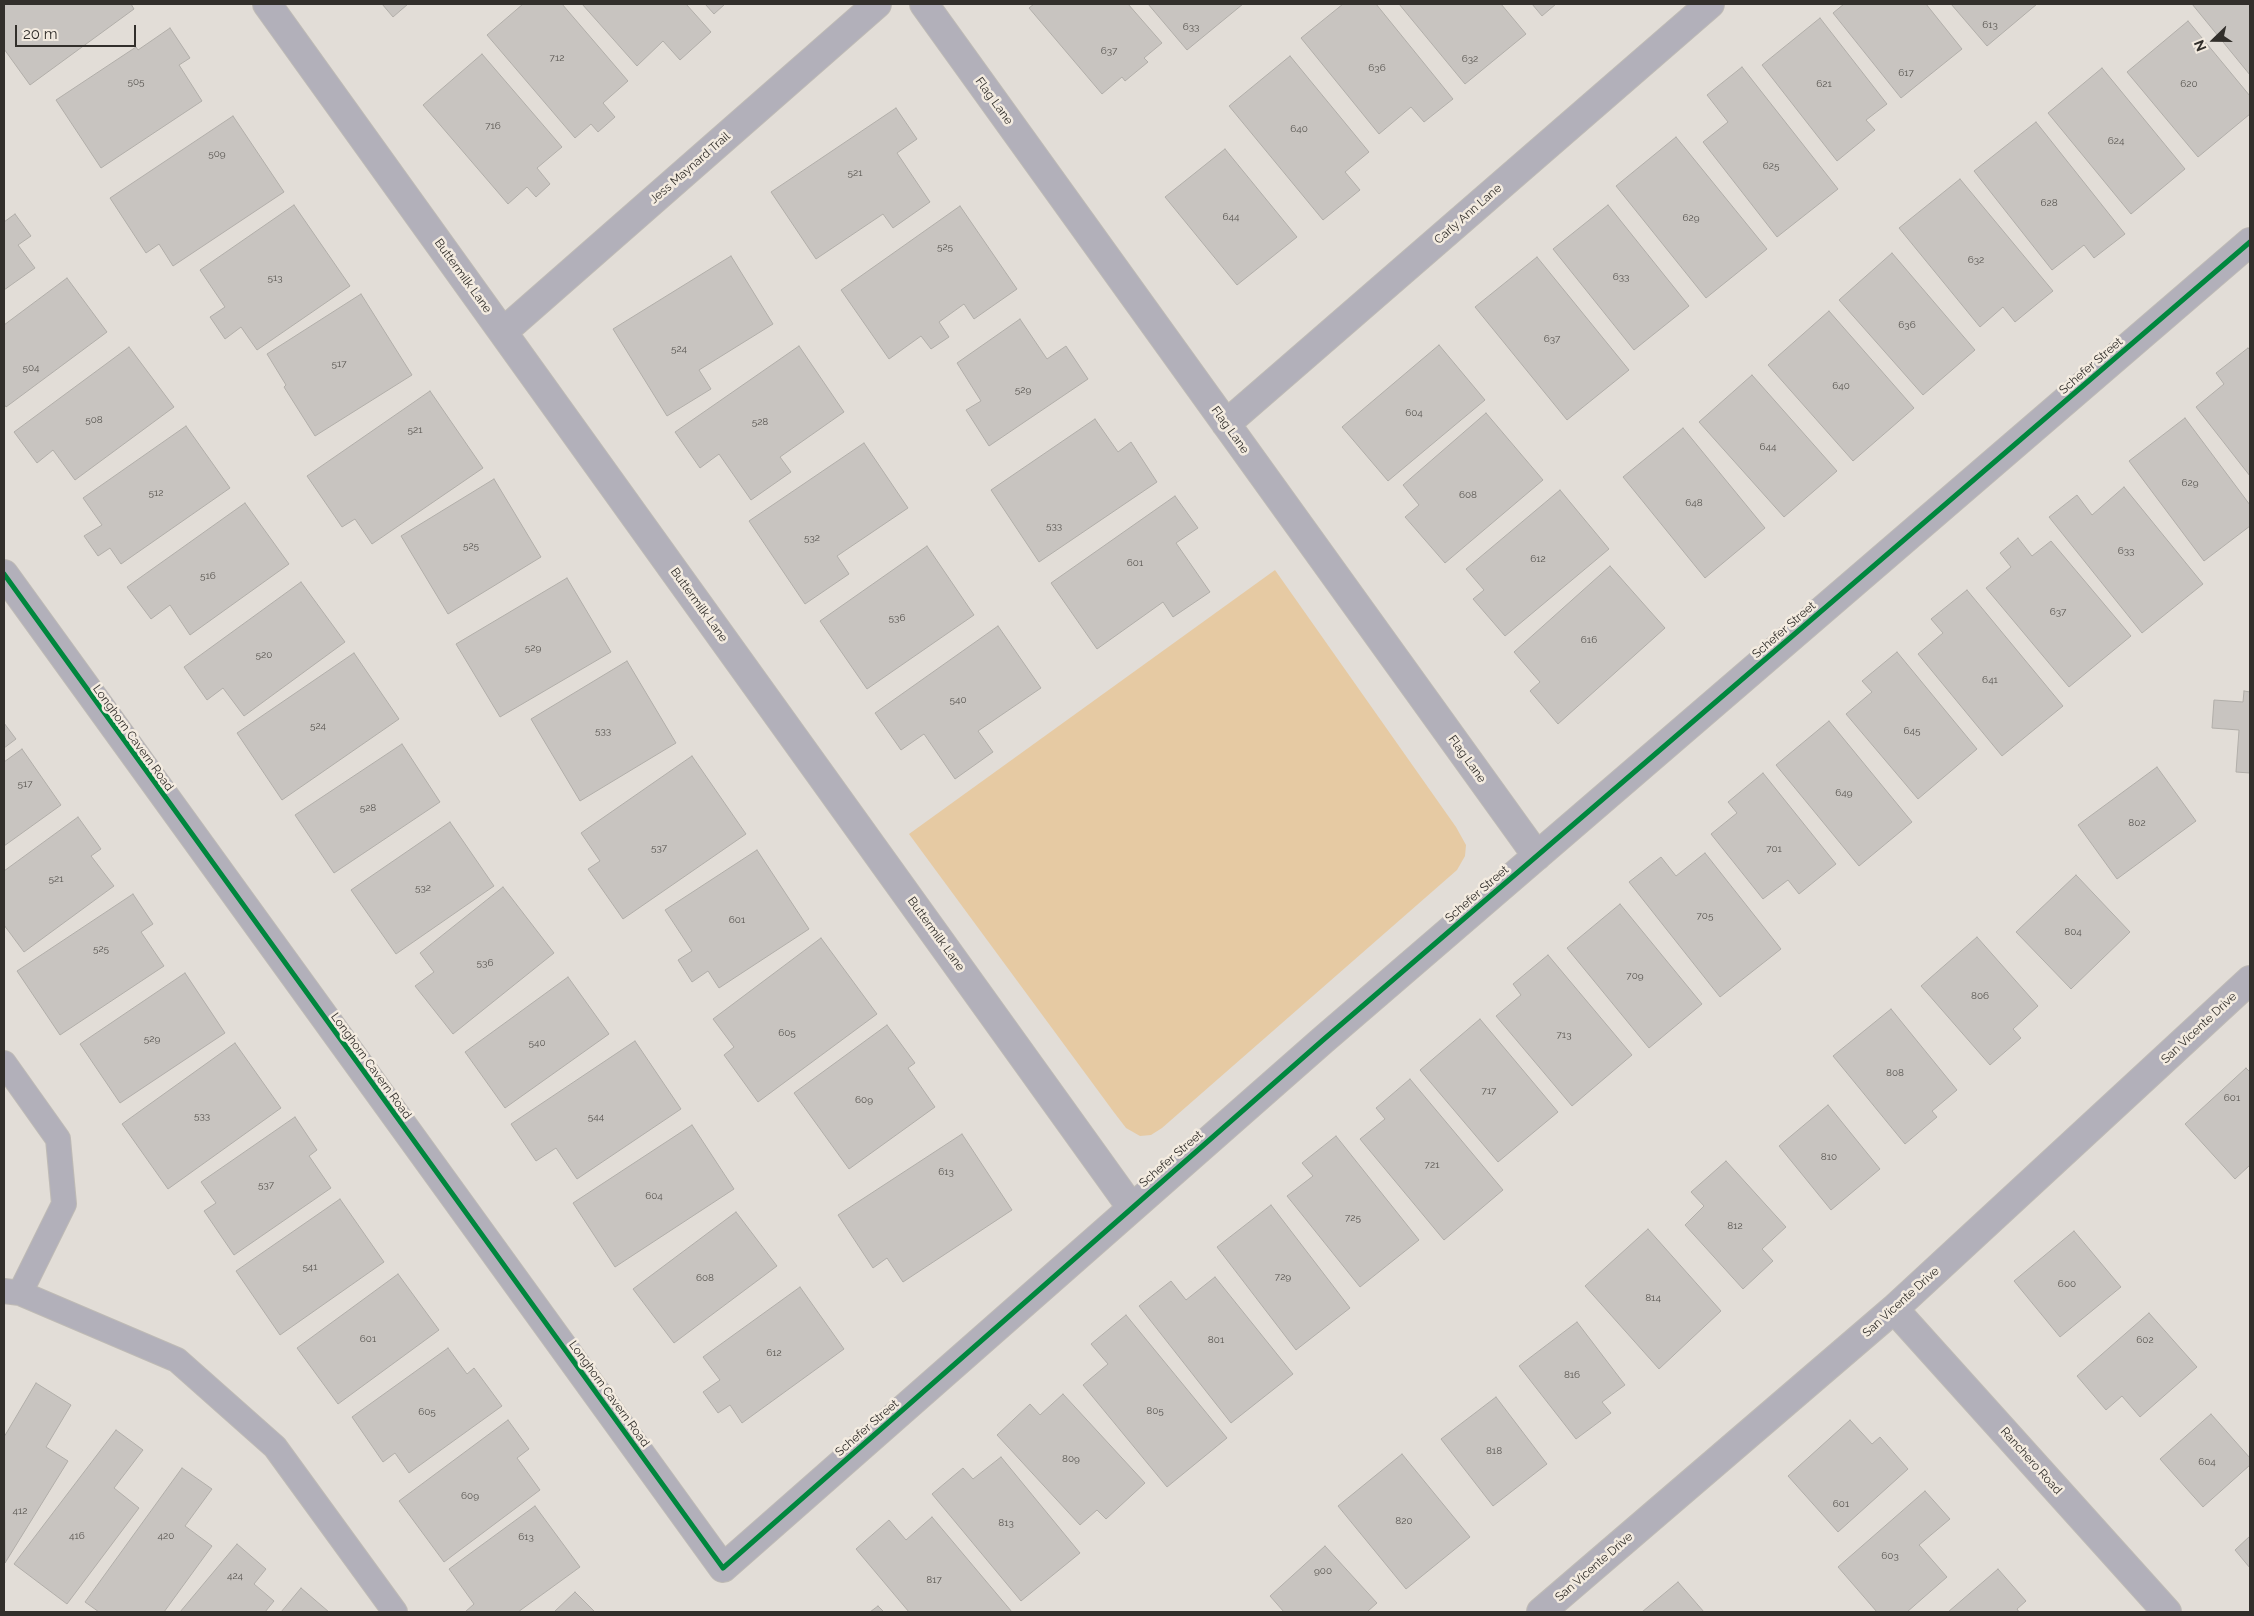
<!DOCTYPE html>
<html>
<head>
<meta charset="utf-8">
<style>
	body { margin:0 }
	#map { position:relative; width:2254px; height:1616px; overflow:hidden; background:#e2ddd7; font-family:Raleway,sans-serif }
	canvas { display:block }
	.frame { position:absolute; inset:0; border:5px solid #322f2b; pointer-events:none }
	.north { position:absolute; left:2189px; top:15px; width:50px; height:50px; -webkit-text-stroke:4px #f3ebe0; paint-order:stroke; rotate:248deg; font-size:14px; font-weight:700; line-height:20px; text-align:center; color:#322f2b }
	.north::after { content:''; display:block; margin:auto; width:18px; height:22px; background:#322f2b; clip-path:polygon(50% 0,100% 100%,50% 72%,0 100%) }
	.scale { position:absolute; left:15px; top:25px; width:121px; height:22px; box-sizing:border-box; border:2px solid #322f2b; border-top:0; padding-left:6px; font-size:15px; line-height:18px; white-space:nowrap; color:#322f2b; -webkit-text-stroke:4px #f3ebe0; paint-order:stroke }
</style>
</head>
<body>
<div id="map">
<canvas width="2254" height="1616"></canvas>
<div class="frame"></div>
<div class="north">N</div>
<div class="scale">20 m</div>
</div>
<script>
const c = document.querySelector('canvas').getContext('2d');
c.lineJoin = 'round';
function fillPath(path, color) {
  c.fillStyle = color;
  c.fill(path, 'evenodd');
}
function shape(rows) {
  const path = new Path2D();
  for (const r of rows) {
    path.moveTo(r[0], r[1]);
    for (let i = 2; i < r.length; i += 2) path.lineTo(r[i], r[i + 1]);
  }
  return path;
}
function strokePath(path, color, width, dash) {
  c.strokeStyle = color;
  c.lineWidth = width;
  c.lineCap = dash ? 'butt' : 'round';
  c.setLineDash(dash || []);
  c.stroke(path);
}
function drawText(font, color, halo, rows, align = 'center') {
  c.font = font + ' Raleway,sans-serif';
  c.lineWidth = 5;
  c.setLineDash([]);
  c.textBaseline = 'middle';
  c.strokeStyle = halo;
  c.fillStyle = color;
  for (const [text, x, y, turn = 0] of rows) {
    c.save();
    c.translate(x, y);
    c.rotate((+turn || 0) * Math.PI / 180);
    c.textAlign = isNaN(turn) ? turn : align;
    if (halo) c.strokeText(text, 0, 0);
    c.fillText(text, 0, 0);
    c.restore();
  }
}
const green = shape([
	[1275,570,1456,827,1466,845,1465,856,1457,870,1162,1128,1151,1135,1140,1136,1126,1128,1113,1111,909,834]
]);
const building = shape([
	[4,4,131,4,134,9,30,85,4,49,4,4],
	[382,4,408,4,393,17,382,4],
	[523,4,562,4,628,81,603,103,615,117,598,132,591,124,575,138,487,35,523,4],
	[582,4,686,4,711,32,680,60,663,41,637,66,582,4],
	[705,4,725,4,714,14,705,4],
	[1034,4,1128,4,1162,43,1144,58,1148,62,1125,81,1122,77,1102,94,1029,8,1034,4],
	[1148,4,1243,4,1187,50,1148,4],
	[1343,4,1376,4,1453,99,1424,122,1411,107,1379,134,1301,38,1343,4],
	[1399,4,1501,4,1526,34,1465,84,1399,4],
	[1532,4,1556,4,1542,16,1532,4],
	[1844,4,1926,4,1962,49,1901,98,1833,13,1844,4],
	[1951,4,2037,4,1987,46,1951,4],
	[2192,4,2250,4,2250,75,2192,4],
	[1820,18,1887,104,1866,120,1875,130,1837,161,1762,65,1820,18],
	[2188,21,2250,96,2250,114,2198,157,2127,72,2188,21],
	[170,28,190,58,179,65,202,101,101,168,56,100,136,47,138,50,170,28],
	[482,54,562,147,537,168,550,184,536,197,527,187,508,204,423,105,482,54],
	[1290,56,1369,152,1345,172,1360,190,1323,220,1229,106,1290,56],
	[1742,67,1838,189,1777,237,1703,142,1728,122,1707,95,1742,67],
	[2102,68,2185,169,2131,214,2048,113,2102,68],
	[896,108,917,139,897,153,930,202,893,228,883,214,816,259,771,192,896,108],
	[233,116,284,192,173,266,159,244,146,253,110,198,233,116],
	[2036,122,2125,234,2094,258,2084,245,2052,270,1974,171,2036,122],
	[1676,137,1767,249,1706,298,1616,186,1676,137],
	[1225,149,1297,237,1237,285,1165,197,1225,149],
	[1960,179,2053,291,2015,322,2003,307,1980,327,1899,228,1960,179],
	[294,205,350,286,257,350,241,327,225,339,210,317,225,307,200,270,294,205],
	[1608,205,1689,306,1634,350,1553,249,1608,205],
	[960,206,1017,289,974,319,964,304,939,322,949,337,931,349,921,336,889,359,841,290,960,206],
	[15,214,31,236,18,245,35,268,4,290,4,222,15,214],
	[1892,253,1975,350,1923,395,1839,300,1892,253],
	[731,256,773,324,699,370,711,389,667,416,613,329,731,256],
	[1537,257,1629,370,1567,420,1475,307,1537,257],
	[67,278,107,332,6,407,4,404,4,325,67,278],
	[361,294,412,375,315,436,284,387,286,385,267,354,361,294],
	[1829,311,1914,408,1853,461,1768,365,1829,311],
	[1020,319,1047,359,1066,346,1088,379,989,446,966,410,981,401,957,363,1020,319],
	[1439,345,1485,400,1388,481,1342,427,1439,345],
	[799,346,844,412,780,457,791,472,751,500,719,454,700,468,675,432,799,346],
	[129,347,174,407,75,480,53,450,37,463,14,432,129,347],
	[2248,348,2250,350,2250,476,2196,407,2224,384,2216,373,2248,348],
	[1752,375,1837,471,1784,517,1699,422,1752,375],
	[430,391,483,468,372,544,355,519,342,527,307,476,430,391],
	[1486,413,1543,480,1445,563,1405,517,1419,505,1403,485,1486,413],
	[2185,418,2250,505,2250,526,2204,561,2129,461,2185,418],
	[1095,419,1118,452,1131,442,1157,482,1039,562,991,490,1095,419],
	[186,426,230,488,121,564,110,548,98,556,84,536,102,525,83,498,186,426],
	[1683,428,1765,528,1705,578,1623,477,1683,428],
	[864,443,908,508,837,556,849,574,805,604,749,521,864,443],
	[494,479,541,557,448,614,401,536,494,479],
	[2124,487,2203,584,2142,633,2049,517,2077,495,2092,515,2124,487],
	[1560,490,1609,549,1505,636,1473,599,1484,590,1466,569,1560,490],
	[1175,496,1198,528,1176,543,1210,592,1173,617,1163,602,1097,649,1051,583,1175,496],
	[245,503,289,564,190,635,170,605,151,619,127,587,245,503],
	[2018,538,2032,556,2051,541,2131,636,2069,687,1986,588,2011,567,2000,553,2018,538],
	[927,546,974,615,867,689,820,621,927,546],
	[1610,566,1665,628,1558,724,1530,691,1540,682,1514,652,1610,566],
	[567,578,611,652,500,717,456,644,567,578],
	[301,582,345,642,244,716,223,688,207,700,184,667,301,582],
	[1967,590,2063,706,2002,756,1918,654,1943,633,1931,619,1967,590],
	[998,626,1041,688,978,731,993,752,955,779,924,734,901,750,875,713,998,626],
	[1897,652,1977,749,1918,799,1846,714,1872,692,1862,681,1897,652],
	[354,653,399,719,282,800,237,733,354,653],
	[627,661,676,743,580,801,531,719,627,661],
	[2244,691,2250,692,2250,773,2236,772,2239,730,2212,728,2214,700,2243,702,2244,691],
	[1829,721,1912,822,1859,866,1776,765,1829,721],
	[4,723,16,739,4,748,4,723],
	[402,744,440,802,334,873,295,815,402,744],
	[22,749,61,805,4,846,4,762,22,749],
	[692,756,746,834,623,919,588,869,600,861,581,833,692,756],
	[2157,767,2196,821,2117,879,2078,825,2157,767],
	[1763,773,1836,864,1799,894,1788,880,1763,899,1711,834,1737,813,1728,802,1763,773],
	[78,817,101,849,91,856,114,886,24,952,4,925,4,871,78,817],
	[450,822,494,886,396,954,351,890,450,822],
	[757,850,809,929,719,988,708,971,692,982,678,960,692,951,665,910,757,850],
	[1705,853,1781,949,1720,997,1629,882,1661,857,1676,876,1705,853],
	[2076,875,2130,932,2071,989,2016,932,2076,875],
	[503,887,554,953,453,1034,415,986,434,972,420,953,503,887],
	[133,894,153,924,141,932,164,966,60,1035,17,971,133,894],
	[1620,904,1702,1004,1649,1048,1567,948,1620,904],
	[1977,937,2038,1006,2013,1029,2021,1038,1990,1065,1921,986,1977,937],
	[821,938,877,1014,758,1102,724,1055,734,1047,713,1019,821,938],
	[1548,955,1632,1055,1572,1106,1496,1016,1521,995,1513,984,1548,955],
	[185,973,225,1033,120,1103,80,1044,185,973],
	[568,977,609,1034,505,1108,465,1052,568,977],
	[1891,1009,1957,1090,1932,1111,1937,1117,1905,1144,1833,1056,1891,1009],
	[1480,1019,1558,1112,1498,1162,1420,1070,1480,1019],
	[887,1025,915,1063,908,1068,935,1107,849,1169,794,1093,887,1025],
	[635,1041,681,1109,577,1179,556,1148,536,1161,511,1124,635,1041],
	[235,1043,281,1108,168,1189,122,1124,235,1043],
	[2246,1068,2250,1072,2250,1165,2235,1179,2185,1124,2246,1068],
	[1410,1079,1503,1190,1444,1240,1360,1139,1385,1119,1376,1108,1410,1079],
	[1828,1105,1880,1169,1831,1210,1779,1146,1828,1105],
	[295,1117,317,1150,309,1156,331,1188,234,1255,204,1211,216,1203,201,1182,295,1117],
	[692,1125,734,1189,615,1267,573,1203,692,1125],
	[962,1134,1012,1210,903,1282,887,1258,873,1268,838,1215,962,1134],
	[1336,1136,1419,1240,1360,1287,1287,1196,1313,1176,1302,1163,1336,1136],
	[1726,1161,1786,1227,1762,1249,1773,1261,1743,1289,1685,1225,1704,1206,1691,1192,1726,1161],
	[340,1199,384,1262,280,1335,236,1271,340,1199],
	[1271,1205,1350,1308,1296,1350,1217,1247,1271,1205],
	[736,1212,777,1266,674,1343,633,1289,736,1212],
	[1648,1229,1721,1311,1659,1369,1585,1286,1648,1229],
	[2074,1231,2121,1287,2060,1337,2014,1281,2074,1231],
	[398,1274,439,1330,338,1404,297,1348,398,1274],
	[1215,1277,1293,1374,1231,1423,1139,1306,1171,1281,1186,1300,1215,1277],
	[800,1287,844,1349,742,1423,730,1405,718,1413,703,1392,720,1380,703,1357,800,1287],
	[2149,1313,2197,1367,2140,1417,2122,1396,2106,1410,2077,1376,2149,1313],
	[1126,1315,1227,1438,1167,1487,1083,1385,1108,1364,1091,1344,1126,1315],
	[1577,1322,1625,1385,1602,1402,1611,1413,1576,1439,1519,1366,1577,1322],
	[448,1348,467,1374,474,1368,502,1406,409,1473,395,1453,383,1462,352,1417,448,1348],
	[36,1383,71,1405,46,1447,68,1461,5,1563,4,1437,36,1383],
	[1063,1394,1145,1483,1106,1519,1097,1510,1080,1525,997,1435,1030,1404,1040,1415,1063,1394],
	[1496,1397,1547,1464,1493,1506,1441,1439,1496,1397],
	[2211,1414,2250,1458,2250,1465,2203,1507,2160,1459,2211,1414],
	[508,1420,529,1449,517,1458,540,1490,444,1562,399,1501,508,1420],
	[1850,1420,1872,1444,1880,1437,1908,1469,1838,1532,1788,1476,1850,1420],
	[116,1430,143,1450,114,1488,139,1508,67,1604,14,1564,116,1430],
	[1402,1454,1470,1537,1406,1589,1338,1506,1402,1454],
	[1001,1457,1080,1553,1021,1601,932,1494,963,1468,973,1479,1001,1457],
	[182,1468,212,1489,185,1526,212,1546,164,1612,99,1612,85,1602,182,1468],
	[1925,1491,1950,1519,1919,1545,1947,1577,1907,1612,1877,1612,1838,1567,1925,1491],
	[535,1506,580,1567,518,1612,465,1612,474,1604,449,1569,535,1506],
	[932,1517,1012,1612,909,1612,856,1549,889,1520,906,1540,932,1517],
	[2250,1536,2250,1568,2235,1550,2250,1536],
	[237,1544,266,1569,254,1584,274,1601,265,1612,180,1612,237,1544],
	[1325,1546,1377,1603,1367,1612,1284,1612,1270,1596,1325,1546],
	[1998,1569,2026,1601,2017,1609,2019,1612,1948,1612,1998,1569],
	[1678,1582,1704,1612,1642,1612,1678,1582],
	[301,1588,329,1612,281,1612,301,1588],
	[575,1592,595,1612,554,1612,575,1592],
	[878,1606,884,1612,870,1612,878,1606]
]);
const lane = shape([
	[4,1063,58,1139,64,1204,20,1293],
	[4,1291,20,1293,177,1360,275,1447,395,1612]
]);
const street = shape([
	[267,4,1131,1207],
	[924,4,1537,856],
	[503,332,877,4],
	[1226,424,1710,4],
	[4,574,723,1568,1323,1040,2250,242],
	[1894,1309,2167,1612],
	[1541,1612,1894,1309,2250,980]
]);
const cycleway = shape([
	[4,574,723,1568,1323,1040,2250,242]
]);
const numberNames = [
	["613",1990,25],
	["633",1191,27],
	["637",1109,51],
	["712",557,58],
	["632",1470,59],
	["636",1377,68],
	["617",1906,73],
	["505",136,82],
	["621",1824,84],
	["620",2189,84],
	["716",493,126],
	["640",1299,129],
	["624",2116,141],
	["509",217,154],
	["625",1771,166],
	["521",855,173],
	["628",2049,203],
	["644",1231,217],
	["629",1691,218],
	["525",945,247],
	["632",1976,260],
	["633",1621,277],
	["513",275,278],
	["636",1907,325],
	["637",1552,339],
	["524",679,349],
	["517",339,364],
	["504",31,368],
	["640",1841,386],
	["529",1023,390],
	["604",1414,413],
	["508",94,420],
	["528",760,422],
	["521",415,430],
	["644",1768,447],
	["629",2190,483],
	["512",156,493],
	["608",1468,495],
	["648",1694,503],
	["533",1054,526],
	["532",812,538],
	["525",471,546],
	["633",2126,551],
	["612",1538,559],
	["601",1135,563],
	["516",208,576],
	["637",2058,612],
	["536",897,618],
	["616",1589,640],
	["529",533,648],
	["520",264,655],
	["641",1990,680],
	["540",958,700],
	["524",318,726],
	["533",603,731],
	["645",1912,731],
	["517",25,784],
	["649",1844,793],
	["528",368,808],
	["802",2137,823],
	["537",659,848],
	["701",1774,849],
	["521",56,879],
	["532",423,888],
	["705",1705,916],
	["601",737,920],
	["804",2073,932],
	["525",101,949],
	["536",485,963],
	["709",1635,976],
	["806",1980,996],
	["605",787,1033],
	["713",1564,1035],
	["529",152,1039],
	["540",537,1043],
	["808",1895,1073],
	["717",1489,1091],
	["601",2232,1098],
	["609",864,1100],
	["533",202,1116],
	["544",596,1117],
	["810",1829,1157],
	["721",1432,1165],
	["613",946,1172],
	["537",266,1185],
	["604",654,1196],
	["725",1353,1218],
	["812",1735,1226],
	["541",310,1267],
	["729",1283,1277],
	["608",705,1278],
	["600",2067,1284],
	["814",1653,1298],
	["601",368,1339],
	["801",1216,1340],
	["602",2145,1340],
	["612",774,1353],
	["816",1572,1375],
	["805",1155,1411],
	["605",427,1412],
	["818",1494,1451],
	["809",1071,1459],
	["604",2207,1462],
	["609",470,1496],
	["601",1841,1504],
	["412",20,1511],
	["820",1404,1521],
	["813",1006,1523],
	["416",77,1536],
	["420",166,1536],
	["613",526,1537],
	["603",1890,1556],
	["900",1323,1571],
	["424",235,1576],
	["817",934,1580]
];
const streetNames = [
	["Flag Lane",994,101,54],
	["Jess Maynard Trail",690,168,-41],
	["Carly Ann Lane",1468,214,-41],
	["Buttermilk Lane",463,276,54],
	["Schefer Street",2091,366,-41],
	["Flag Lane",1230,430,54],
	["Buttermilk Lane",699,605,54],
	["Schefer Street",1784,630,-41],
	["Longhorn Cavern Road",133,738,54],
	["Flag Lane",1467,759,54],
	["Schefer Street",1477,894,-41],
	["Buttermilk Lane",936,934,54],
	["San Vicente Drive",2199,1028,-43],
	["Longhorn Cavern Road",371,1066,54],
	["Schefer Street",1171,1159,-41],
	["San Vicente Drive",1901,1302,-42],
	["Longhorn Cavern Road",609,1394,54],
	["Schefer Street",867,1428,-41],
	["Ranchero Road",2031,1461,48],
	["San Vicente Drive",1594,1567,-41]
];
fillPath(green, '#e6caa3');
fillPath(building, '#c8c4c0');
strokePath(building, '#b1aea9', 1);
strokePath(lane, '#bebab5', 26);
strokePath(street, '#bebab5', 30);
strokePath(lane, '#b2b0ba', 24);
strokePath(street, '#b2b0ba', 28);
strokePath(cycleway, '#00873e', 5);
drawText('10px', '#5a5752', null, numberNames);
drawText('12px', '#322f2b', '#f3ebe0', streetNames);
</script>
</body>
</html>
